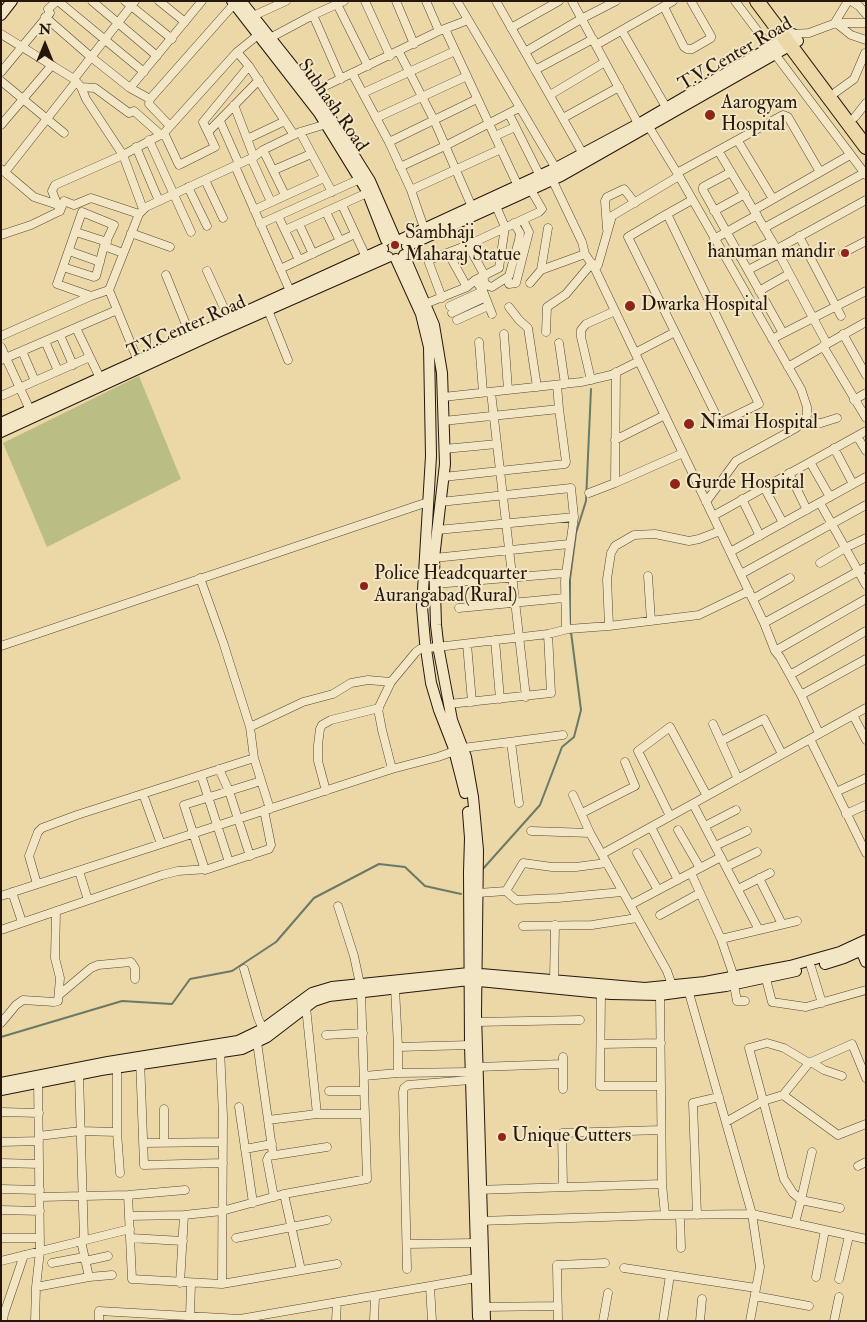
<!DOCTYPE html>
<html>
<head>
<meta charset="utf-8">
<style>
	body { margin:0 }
	#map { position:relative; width:867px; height:1322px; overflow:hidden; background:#ebd8a6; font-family:"IM FELL Double Pica",serif }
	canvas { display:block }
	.frame { position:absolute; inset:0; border:2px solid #25170c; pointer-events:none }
	.north { position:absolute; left:20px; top:20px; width:50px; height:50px; -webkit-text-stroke:4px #f2e6c5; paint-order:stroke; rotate:0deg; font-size:14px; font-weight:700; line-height:20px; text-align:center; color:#25170c }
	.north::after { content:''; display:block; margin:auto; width:18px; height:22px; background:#25170c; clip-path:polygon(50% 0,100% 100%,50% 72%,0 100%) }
</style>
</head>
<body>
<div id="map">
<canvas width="867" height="1322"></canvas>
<div class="frame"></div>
<div class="north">N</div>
</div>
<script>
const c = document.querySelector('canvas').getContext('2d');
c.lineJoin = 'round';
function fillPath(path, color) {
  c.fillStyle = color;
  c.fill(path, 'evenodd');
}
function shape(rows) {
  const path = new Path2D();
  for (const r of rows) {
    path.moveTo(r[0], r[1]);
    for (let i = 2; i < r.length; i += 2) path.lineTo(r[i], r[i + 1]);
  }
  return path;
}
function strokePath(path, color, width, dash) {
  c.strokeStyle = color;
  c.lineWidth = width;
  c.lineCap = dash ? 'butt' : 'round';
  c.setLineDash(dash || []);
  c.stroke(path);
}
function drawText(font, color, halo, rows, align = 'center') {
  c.font = font + ' "IM FELL Double Pica",serif';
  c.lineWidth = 4;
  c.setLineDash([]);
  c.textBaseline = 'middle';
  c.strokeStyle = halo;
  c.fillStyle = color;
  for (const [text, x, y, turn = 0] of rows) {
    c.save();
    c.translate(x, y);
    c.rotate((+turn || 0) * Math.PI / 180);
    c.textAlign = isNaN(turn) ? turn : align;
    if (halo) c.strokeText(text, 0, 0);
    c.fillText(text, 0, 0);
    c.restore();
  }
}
const green = shape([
	[139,376,181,479,47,547,3,443]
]);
const stream = shape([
	[570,627,570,579,576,533,586,501,591,389],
	[481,871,540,805,562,747,574,737,581,710,571,632],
	[1,1037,122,1001,172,1004,190,979,232,971,276,942,314,898,379,864,405,867,425,886,461,894]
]);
const street = shape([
	[58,1,144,72],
	[92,1,157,56],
	[125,1,172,39],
	[159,1,185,22],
	[365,1,390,56],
	[396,1,414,44],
	[426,1,439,31],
	[457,1,558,172],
	[496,1,583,154],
	[572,1,640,127],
	[735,1,866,175],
	[851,1,859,6,866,14],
	[337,4,368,66],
	[664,7,684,47,687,49,692,49,711,38,711,36,691,1],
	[313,15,344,1],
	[253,16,286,1],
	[45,17,91,57,130,88,150,99],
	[836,23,851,35,866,40],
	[834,24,848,1],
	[511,28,559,1],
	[445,29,518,186],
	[622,31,666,107],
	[1,34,74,79,81,87,86,99,123,155,143,209],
	[793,34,809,33,836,23,866,23],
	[270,38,313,15,341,79],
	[596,45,673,1],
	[237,52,249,66,294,135],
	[399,52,434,120,472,207],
	[525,52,581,19,616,1],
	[535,70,593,39],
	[1,72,50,13,48,9,57,1],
	[352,73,389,142,411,190,424,228],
	[74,79,135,1],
	[1,81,64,133],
	[81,87,95,88,129,113,134,111,161,135],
	[130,88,202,1],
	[313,92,439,31,468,20],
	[836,92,854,79,865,53],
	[363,93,455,51],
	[550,95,605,62],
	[234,105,254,157],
	[509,114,540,176],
	[855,117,866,103],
	[376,118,467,76],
	[563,118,619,87],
	[220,121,239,164],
	[646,122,679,176,801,389,807,407,807,415,804,421,796,428,736,461,706,502],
	[1,125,52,65],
	[170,126,149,104,150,99,234,4],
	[208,132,259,80],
	[300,132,332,192],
	[164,133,179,165,215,147,203,122,249,66],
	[495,136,515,127],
	[247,139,285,121],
	[149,140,191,232],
	[738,141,773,199],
	[389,142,477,99],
	[136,147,159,201],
	[263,150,285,195],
	[719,152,772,241,827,344,866,322],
	[251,158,271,202],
	[235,166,290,291],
	[400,167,445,146,519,108],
	[1,169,34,197,58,205],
	[274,170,311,154],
	[5,172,75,83],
	[731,172,703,187,703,190,783,333],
	[677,173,783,115,788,117,820,172],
	[550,175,582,242,585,254,595,269,764,623,775,651,780,657,801,695,819,733],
	[205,180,223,218],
	[188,187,207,226],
	[411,190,501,149],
	[342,205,366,257],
	[254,210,324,178],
	[754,210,850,155],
	[60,211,64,201,74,205,91,198,139,214],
	[714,211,745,194],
	[326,212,340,241],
	[667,214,759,404,720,423,628,237,667,214,692,200],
	[278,216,299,260],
	[260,224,360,179],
	[299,224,313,254],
	[764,228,864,173],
	[607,229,605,201,607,197,624,189,635,203],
	[285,230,367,193],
	[76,232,107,242],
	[131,233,170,247],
	[1,235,31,225,60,211,52,191,55,185,123,155,164,133,237,52,258,35],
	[799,236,841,316],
	[714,239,757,215],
	[468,245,485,276],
	[104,246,123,253],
	[777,249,866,200],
	[69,251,100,262],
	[448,253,467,287],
	[843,253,866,241],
	[740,257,772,241],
	[63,267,94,277,96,276,104,246,114,225,82,212,57,284,91,296],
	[280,269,355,234],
	[595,269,598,265,612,216,679,176],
	[541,270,585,254],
	[748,270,779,254],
	[207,271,229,319],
	[166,275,191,337],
	[482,276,486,285,492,287,509,276,519,240,520,233,514,223],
	[507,278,509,284,516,283,529,232,523,220],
	[475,280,483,291,492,314],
	[530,283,541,270,548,228],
	[759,291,789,274],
	[442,298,429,263,429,260,468,245,539,212,542,209,531,190],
	[425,304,467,287,475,280,499,268,505,227,496,206],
	[450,306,483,291],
	[509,307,519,320,528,328,537,387],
	[268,310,288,360],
	[452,313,484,298],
	[457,320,488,306],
	[76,328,100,378],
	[546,332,547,307,566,294,592,263],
	[504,334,508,390],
	[843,334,866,375],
	[60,335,73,365],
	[1,336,91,296,109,290],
	[772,339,866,291],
	[45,341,58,371],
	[479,342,483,392],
	[559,343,565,384],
	[823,346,866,418],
	[1,347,30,410],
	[22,351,35,381],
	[635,353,675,332],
	[1,360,117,310],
	[138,361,109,290,139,214,146,207,254,157,263,150,300,132,330,123],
	[788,367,826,345],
	[616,372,615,483,683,453],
	[591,380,581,337,581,330,586,324,615,311],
	[491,392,526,697],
	[1,396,90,357],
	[443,397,581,382,611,375,639,361],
	[854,400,866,393],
	[443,421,559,409,557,385],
	[804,421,821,423,837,418],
	[857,436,866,451],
	[615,440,665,415],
	[834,448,853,484],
	[444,449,497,444],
	[810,462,830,497],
	[789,473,807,510],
	[443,477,565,464,566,462,559,409],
	[764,487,783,523],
	[589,493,615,483],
	[742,499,760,536],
	[820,503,866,585],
	[713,516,866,431],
	[437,530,574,517,571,488,440,502],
	[730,552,866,477],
	[434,558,569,544],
	[820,563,845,548,866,538],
	[741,574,866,505],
	[648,576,651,621],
	[200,578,223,642,250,727,254,758,270,809],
	[435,584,566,573],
	[753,599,790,578],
	[459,608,564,598],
	[764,623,866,567],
	[609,626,607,579,611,553,615,546,634,535,655,534,689,541,699,539,720,531],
	[566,629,565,581,574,517],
	[495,640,500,699],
	[467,644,472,702],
	[1,646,428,502],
	[775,651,866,599],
	[790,675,866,631],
	[391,682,378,709,382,730,392,769],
	[801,695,866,659],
	[449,704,551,693,548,634],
	[853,715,866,740],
	[713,724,738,779],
	[250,727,303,702,333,694,351,683,368,680,391,682,416,652,420,649,548,634,568,629,609,626,699,615,749,591],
	[810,739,866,853],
	[721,741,764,719,782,754],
	[511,742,519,803],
	[219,769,229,791,250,856],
	[201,775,229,862],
	[326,791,318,761,318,745,320,729,322,725,331,720,379,708],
	[836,792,866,778],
	[143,794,161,844],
	[573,795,590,833,667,971,673,988],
	[693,804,759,930,721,939],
	[582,813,635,786,625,762],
	[846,814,866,805],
	[670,816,638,751,670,727,707,796],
	[705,826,736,810],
	[651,827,678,880],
	[678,830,700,868],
	[531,831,590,833],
	[715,846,747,831],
	[637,853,658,890],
	[602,854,866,708],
	[606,863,576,867,552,867,523,863,506,891,516,900,558,898,622,892],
	[726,867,757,852],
	[205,870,184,805,261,781],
	[79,871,88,900],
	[691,873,721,939,734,977],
	[759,878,782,924],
	[37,884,29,856,38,832,42,828,77,815,254,758],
	[738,889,770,873],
	[12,892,22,922],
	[478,893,506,891],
	[1,896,392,769,438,757,463,748,563,735],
	[630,905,721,857],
	[338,906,354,956,360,984],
	[660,915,700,893],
	[523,926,592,925,637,918],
	[1,930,162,875,178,871,208,869,269,849,271,845,264,810],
	[759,930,797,921],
	[811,967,822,1003],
	[244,969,258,1018,263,1029],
	[766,979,772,1002,806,1007,866,990],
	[554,980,555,925],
	[734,985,737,1001,745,1001],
	[687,986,752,1214,760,1267,750,1321],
	[395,988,398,1047,470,1045],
	[601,993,600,1086,661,1086],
	[59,995,91,968,98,965,131,962,135,968,135,979],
	[660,995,662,1184,665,1215],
	[476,1022,580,1020],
	[1,1023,16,1005,23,1000,54,1002,58,1001,60,978,55,958,56,911],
	[326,1035,363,1033],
	[257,1042,273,1155],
	[601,1044,661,1043],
	[220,1049,223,1116,222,1284],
	[140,1059,144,1165,223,1163],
	[811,1062,824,1070,842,1076],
	[477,1067,563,1064],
	[117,1068,117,1132,120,1173],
	[398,1073,470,1072],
	[79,1075,84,1240],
	[364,1076,398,1073,398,1047],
	[563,1089,563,1057],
	[329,1091,364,1091],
	[783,1095,838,1135,866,1124],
	[239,1107,253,1203],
	[164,1109,164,1142],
	[1,1112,39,1113],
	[317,1114,365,1114],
	[268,1120,317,1114,306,1007],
	[726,1122,763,1101,783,1095,809,1063,852,1044,866,1078],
	[39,1136,80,1131,117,1132],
	[1,1142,39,1141],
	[143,1143,223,1142],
	[245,1149,272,1144],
	[812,1152,801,1200,840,1208],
	[1,1163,39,1164],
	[858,1166,866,1162],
	[563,1187,562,1133,661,1130],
	[1,1189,40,1190],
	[476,1190,662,1184],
	[284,1194,301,1270],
	[128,1195,132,1279,222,1284,337,1264],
	[40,1197,128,1195,185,1190],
	[274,1197,267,1160,269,1156,327,1147],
	[1,1210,40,1211],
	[680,1215,681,1248],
	[697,1215,693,1103,719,1097],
	[129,1216,184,1215,222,1211,284,1194,367,1179,361,992],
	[479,1221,665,1215,752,1214,866,1239],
	[795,1223,801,1200,793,1193,784,1179,749,1048,767,1043,784,1048,809,1063],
	[1,1238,40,1238],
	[130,1238,183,1241],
	[236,1238,327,1220],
	[407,1244,475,1243],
	[1,1261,130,1229],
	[85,1261,108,1256],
	[52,1263,84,1257],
	[624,1268,756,1288],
	[407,1269,403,1092,404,1088,408,1085,470,1080],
	[89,1277,112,1275],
	[816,1277,825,1230],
	[839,1279,849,1236],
	[180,1283,184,1215],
	[430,1286,432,1321],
	[36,1287,89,1277,81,1241],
	[755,1296,809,1306],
	[484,1307,558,1306],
	[190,1317,191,1283],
	[3,1321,4,1314,24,1255],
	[35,1321,36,1287,40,1251,38,1078],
	[99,1321,99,1311,240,1319,476,1278],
	[336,1321,337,1302],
	[374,1321,375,1296],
	[558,1321,557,1265,605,1263],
	[603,1321,608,1293],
	[663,1321,670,1275],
	[700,1321,702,1299],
	[834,1321,839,1297]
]);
const secondary = shape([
	[232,1,319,113,367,191,386,240],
	[241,1,318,98,370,181,394,236],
	[1,15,12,1],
	[402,239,556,168,642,122,793,34],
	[407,246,561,176,798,41],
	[404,255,434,325,442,373,445,464,434,558,436,625,439,651,452,720,466,757,473,797,478,850,476,1014,485,1321],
	[396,259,421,314,429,347,431,456,422,607,425,642,431,683,439,710,453,746,465,793],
	[1,423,383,249],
	[1,432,218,332,388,257],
	[468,812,470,838,469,872,470,1045,478,1317],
	[861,944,861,950,866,962],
	[825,964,844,958,866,948],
	[1,1083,108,1062,238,1041,263,1029,312,993,332,987,469,973,645,988,705,982,790,966,840,952,866,940],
	[1,1090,101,1070,242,1049,267,1037,314,1001,329,996,469,980,611,994,660,995,726,986,796,971]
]);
const highway = shape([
	[757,1,866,147]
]);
const markers = [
	[710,115,6,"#8f2418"],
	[395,245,5,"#8f2418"],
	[845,253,5,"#8f2418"],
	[630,306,6,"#8f2418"],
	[689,424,6,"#8f2418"],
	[675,484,6,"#8f2418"],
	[364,586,5,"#8f2418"],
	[502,1137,5,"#8f2418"]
];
const streetNames = [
	["T.V.Center Road",736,55,-30],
	["Subhash Road",332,106,55],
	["T.V.Center Road",187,328,-24]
];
const poiNames = [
	["Aarogyam",721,104],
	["Hospital",721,126],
	["Sambhaji",405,234],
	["Maharaj Statue",405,256],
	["hanuman mandir",835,253,"right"],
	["Dwarka Hospital",641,306],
	["Nimai Hospital",700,424],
	["Gurde Hospital",686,484],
	["Police Headcquarter",374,575],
	["Aurangabad(Rural)",374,597],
	["Unique Cutters",512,1137]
];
fillPath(green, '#babe85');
strokePath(stream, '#6b7967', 2);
strokePath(street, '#564732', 9);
strokePath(secondary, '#25170c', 12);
strokePath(highway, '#25170c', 16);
strokePath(street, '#f2e6c5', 8);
strokePath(secondary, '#f2e6c5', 10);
strokePath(highway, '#ebd8a6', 14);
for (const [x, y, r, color] of markers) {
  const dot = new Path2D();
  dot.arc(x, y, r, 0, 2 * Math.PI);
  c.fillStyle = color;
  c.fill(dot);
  strokePath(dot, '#f2e6c5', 2);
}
drawText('19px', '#25170c', '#f2e6c5', streetNames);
drawText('19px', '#25170c', '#f2e6c5', poiNames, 'left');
</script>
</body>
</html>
